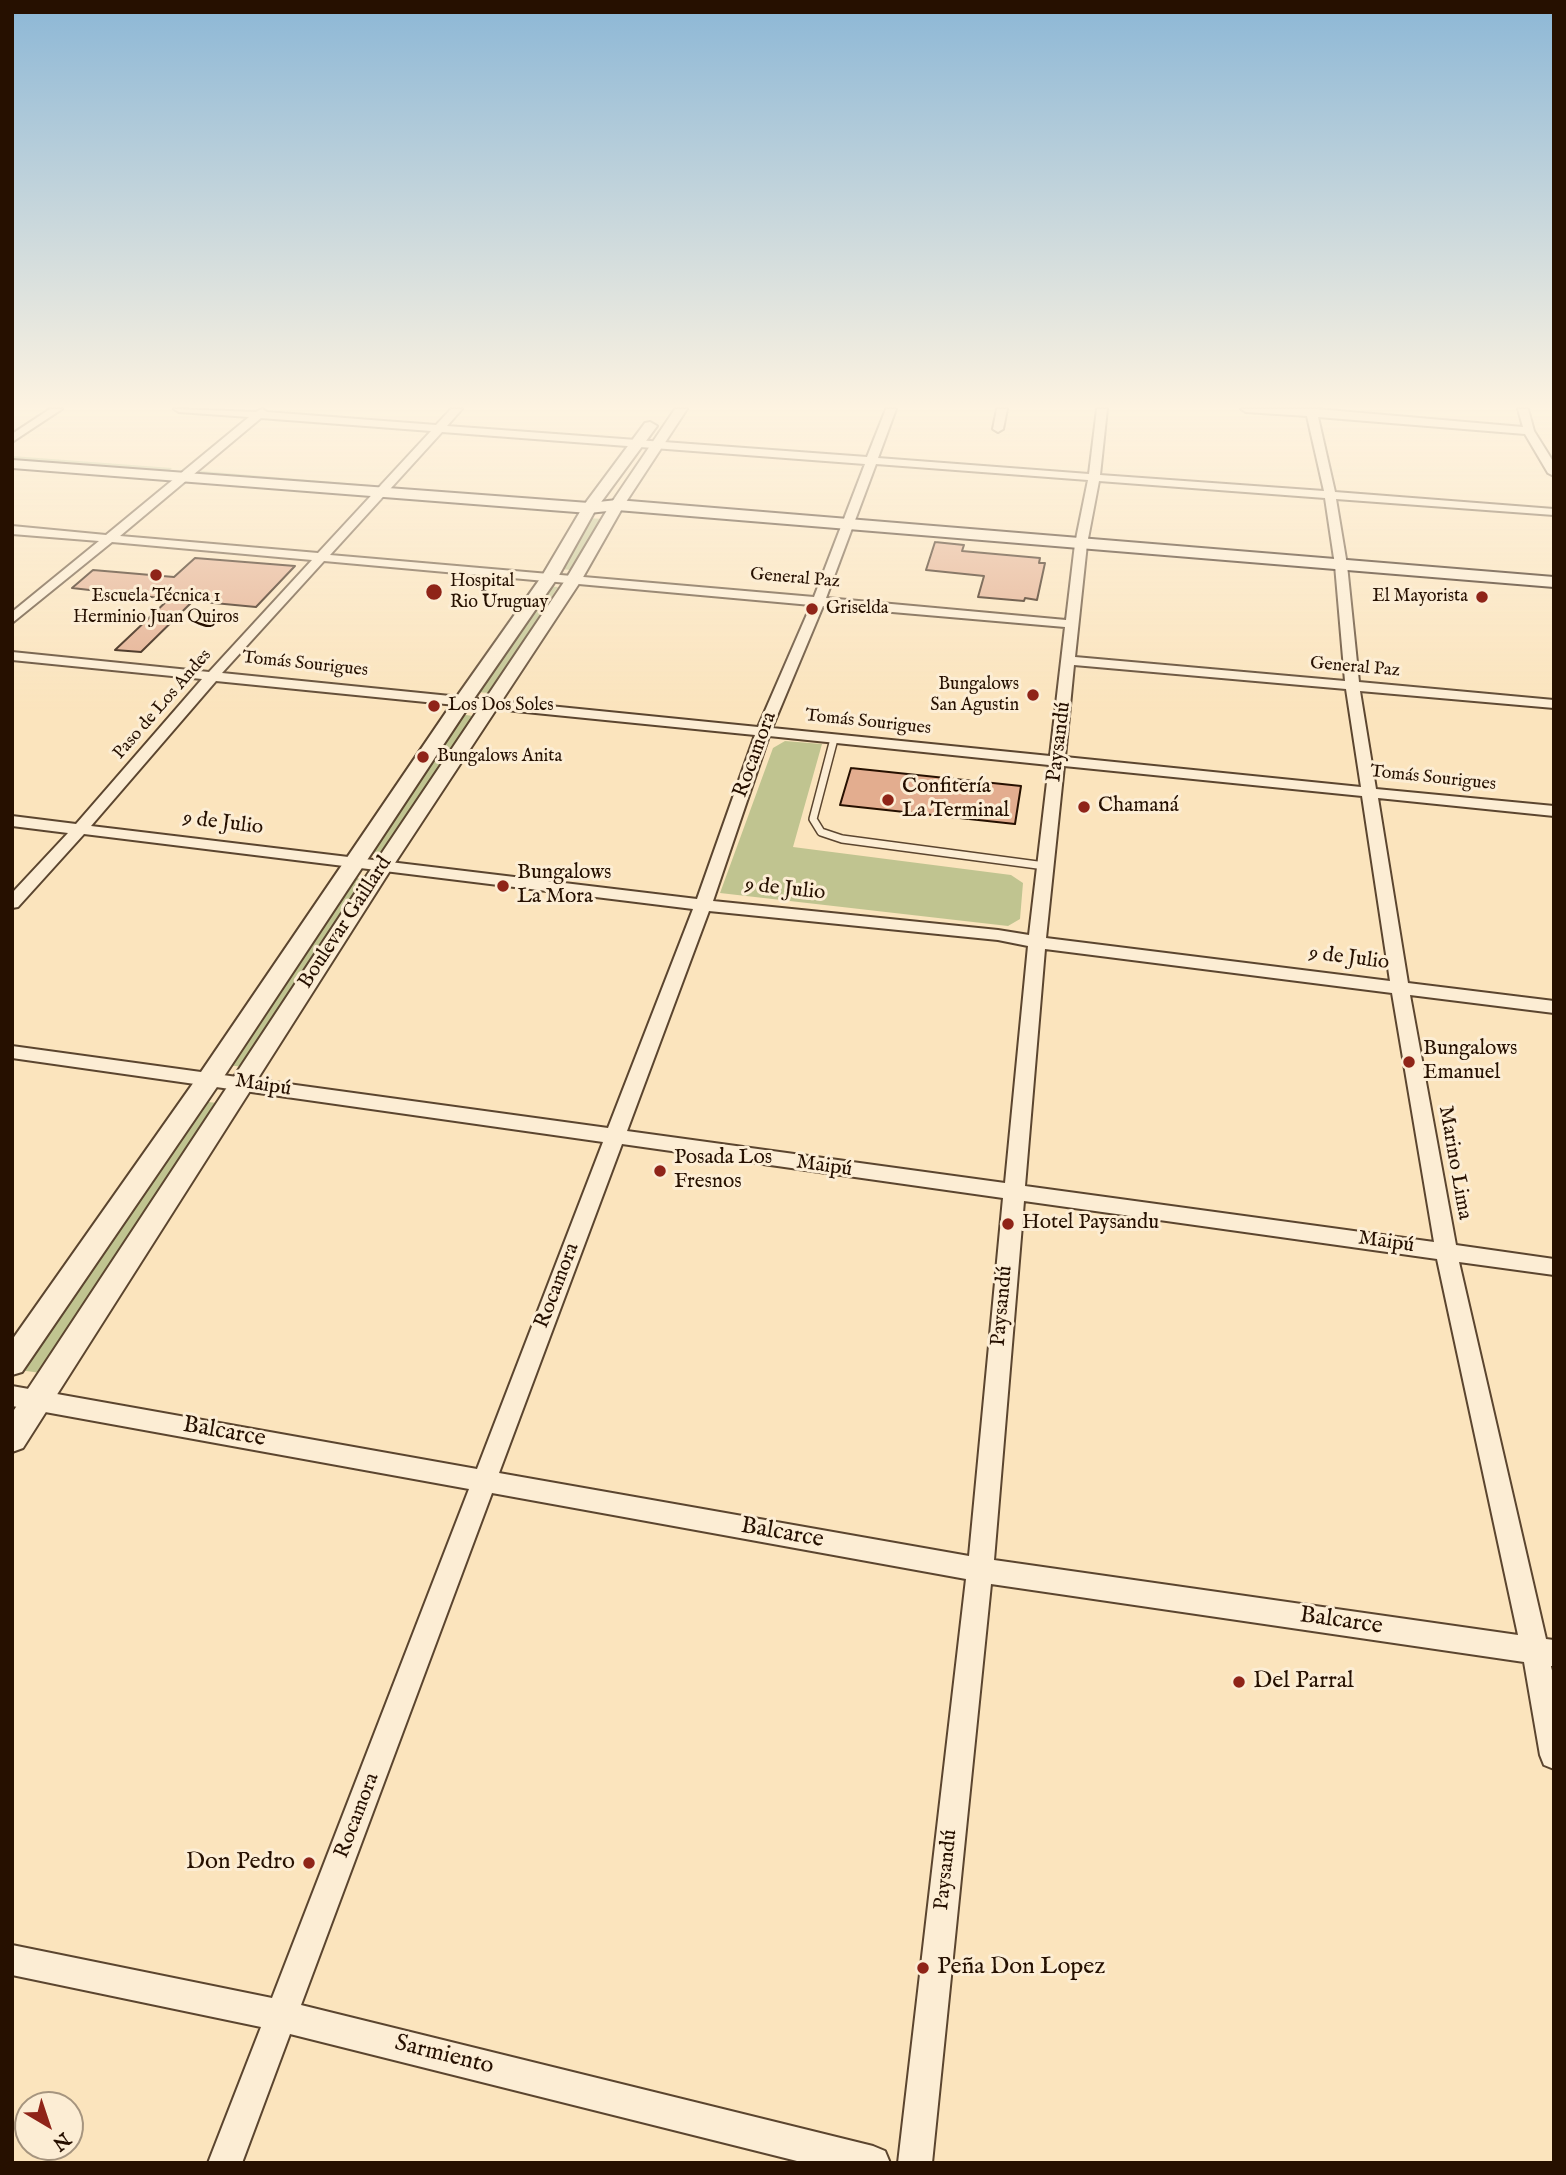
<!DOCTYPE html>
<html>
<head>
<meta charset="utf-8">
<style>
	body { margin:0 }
	#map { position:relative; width:1566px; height:2175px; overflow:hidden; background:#fbe4bd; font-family:"IM FELL English",serif }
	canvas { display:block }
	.frame { position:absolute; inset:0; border:14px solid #261000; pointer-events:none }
	.north { position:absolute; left:14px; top:2091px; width:70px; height:70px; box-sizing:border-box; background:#fcedd4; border:2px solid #a6957f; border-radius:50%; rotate:141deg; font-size:19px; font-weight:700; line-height:28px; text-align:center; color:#261000 }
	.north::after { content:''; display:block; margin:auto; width:24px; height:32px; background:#8f2418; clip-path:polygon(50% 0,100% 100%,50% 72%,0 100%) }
</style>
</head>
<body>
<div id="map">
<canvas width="1566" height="2175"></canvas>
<div class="frame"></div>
<div class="north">N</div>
</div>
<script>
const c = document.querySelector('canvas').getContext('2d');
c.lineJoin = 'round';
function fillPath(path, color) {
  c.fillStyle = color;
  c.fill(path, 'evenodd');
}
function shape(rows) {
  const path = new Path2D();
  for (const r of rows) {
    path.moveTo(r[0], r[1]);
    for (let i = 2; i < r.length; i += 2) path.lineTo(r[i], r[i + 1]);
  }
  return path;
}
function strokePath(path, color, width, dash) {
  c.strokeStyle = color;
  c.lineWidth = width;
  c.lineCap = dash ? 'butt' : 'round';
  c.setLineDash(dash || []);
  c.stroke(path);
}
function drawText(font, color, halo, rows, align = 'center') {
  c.font = font + ' "IM FELL English",serif';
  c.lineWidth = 6;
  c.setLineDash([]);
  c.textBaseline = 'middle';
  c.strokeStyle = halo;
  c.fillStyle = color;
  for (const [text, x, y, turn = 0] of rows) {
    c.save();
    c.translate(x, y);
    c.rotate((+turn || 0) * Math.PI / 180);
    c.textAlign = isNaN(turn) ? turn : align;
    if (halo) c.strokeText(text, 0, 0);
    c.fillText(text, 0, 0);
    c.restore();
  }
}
const green = shape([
	[12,456,172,468,168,472,12,459],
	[201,471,371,485,368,488,198,474],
	[590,518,602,519,571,570,559,569],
	[546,586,558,587,490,693,476,692],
	[459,714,473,716,383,855,367,853],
	[785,741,822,744,793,847,1011,875,1023,883,1020,919,1008,926,720,893,773,748],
	[350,877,366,879,244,1067,226,1065],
	[199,1101,217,1103,41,1373,19,1370]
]);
const building = shape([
	[935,542,964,545,962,551,1040,558,1039,563,1045,563,1037,600,1025,598,1024,601,978,597,984,576,926,570,935,542],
	[195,558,295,566,256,607,193,601,141,652,115,650,169,599,72,588,93,570,174,577,195,558],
	[851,768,1021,786,1015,824,840,805,851,768]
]);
const service = shape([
	[834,739,813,819,821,832,842,839,1045,866]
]);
const minor = shape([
	[50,409,62,409,12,442,12,434,50,409],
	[174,409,256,412,262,409,267,412,436,425,451,409,462,409,447,426,867,457,886,409,896,409,878,458,1089,474,1097,409,1107,409,1100,475,1324,491,1307,416,1246,412,1241,409,1316,409,1523,427,1518,409,1528,409,1534,431,1554,463,1554,476,1548,473,1525,434,1318,417,1335,492,1554,509,1554,515,1336,499,1347,565,1359,682,1554,700,1554,708,1360,691,1376,789,1554,806,1554,816,1378,798,1408,983,1554,1001,1554,1013,1410,995,1456,1245,1554,1259,1554,1275,1459,1262,1546,1639,1554,1640,1554,1666,1551,1666,1554,1679,1554,1769,1544,1765,1540,1755,1524,1662,991,1584,932,2163,898,2163,966,1579,492,1493,301,2005,873,2146,885,2151,890,2163,805,2163,290,2034,242,2163,208,2163,261,2027,12,1975,12,1945,272,1998,469,1489,12,1406,12,1386,477,1469,603,1142,12,1058,12,1046,608,1128,693,909,84,834,18,907,12,908,12,893,68,833,12,826,12,816,76,824,202,679,12,660,12,652,209,672,312,560,112,542,12,623,12,612,99,541,12,534,12,526,106,535,249,417,179,412,174,409],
	[261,418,431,431,318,553,120,536,261,418],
	[442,432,865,464,814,597,330,555,442,432],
	[876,464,1088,480,1075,544,1066,620,826,598,876,464],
	[1099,481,1325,498,1335,565,1345,681,1075,657,1087,544,1099,481],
	[324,561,811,605,758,727,222,673,324,561],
	[823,606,1065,627,1050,756,772,728,823,606],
	[1074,665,1346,689,1361,787,1065,757,1074,665],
	[216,681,755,735,697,899,91,826,216,681],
	[769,736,1049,765,1029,935,998,930,713,901,769,736],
	[1064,766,1362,796,1390,981,1046,938,1064,766],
	[709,911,998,940,1028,946,1005,1183,627,1131,709,911],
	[1045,949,1392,993,1434,1242,1025,1186,1045,949],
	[622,1144,1003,1198,969,1556,499,1473,622,1144],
	[1024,1201,1437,1259,1518,1635,994,1560,1024,1201],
	[997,409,1007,409,1003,429,998,432,993,429,997,409]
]);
const tertiary = shape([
	[675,409,687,409,624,505,582,579,393,866,23,1448,12,1452,12,1413,373,866,566,579,610,505,675,409],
	[650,422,657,426,596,509,558,577,471,703,219,1084,22,1372,12,1375,12,1340,201,1072,453,702,542,576,584,505,645,423,650,422]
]);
const secondary = shape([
	[12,460,589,503,617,500,1554,577,1554,587,617,510,589,513,12,468,12,460]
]);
const markers = [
	[156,575,7,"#8f2418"],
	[434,592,9,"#8f2418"],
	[1482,597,7,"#8f2418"],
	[812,609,7,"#8f2418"],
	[1033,695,7,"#8f2418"],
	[434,706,7,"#8f2418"],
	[423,757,7,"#8f2418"],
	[888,800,7,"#8f2418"],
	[1084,807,7,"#8f2418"],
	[503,886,7,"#8f2418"],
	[1409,1062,7,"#8f2418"],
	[660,1171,7,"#8f2418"],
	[1008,1224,7,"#8f2418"],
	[1239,1682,7,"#8f2418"],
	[309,1863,7,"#8f2418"],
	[923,1968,7,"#8f2418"]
];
const farStreetnames = [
	["General Paz",795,579,5],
	["Tomás Sourigues",305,665,6],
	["General Paz",1355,668,5],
	["Paso de Los Andes",163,705,-49],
	["Tomás Sourigues",868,723,6],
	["Tomás Sourigues",1433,779,6]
];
const farPoinames = [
	["Hospital",450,582],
	["Rio Uruguay",450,603],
	["Escuela Técnica 1",156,597,"center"],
	["Herminio Juan Quiros",156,618,"center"],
	["El Mayorista",1468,597,"right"],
	["Griselda",826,609],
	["Bungalows",1019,685,"right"],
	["San Agustin",1019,706,"right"],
	["Los Dos Soles",448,706],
	["Bungalows Anita",437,757]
];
const streetNames = [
	["Paysandú",1060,742,-83],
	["Rocamora",756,755,-70],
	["9 de Julio",223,824,7],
	["9 de Julio",785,890,6],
	["Boulevar Gaillard",346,923,-57],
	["9 de Julio",1349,959,7],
	["Maipú",263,1086,9],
	["Marino Lima",1454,1163,80],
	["Maipú",824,1167,8],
	["Maipú",1386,1243,8],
	["Rocamora",558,1286,-69],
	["Paysandú",1003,1306,-85],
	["Rocamora",358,1816,-69],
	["Paysandú",947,1870,-84]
];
const poiNames = [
	["Confitería",902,788],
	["La Terminal",902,812],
	["Chamaná",1098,807],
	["Bungalows",517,874],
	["La Mora",517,898],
	["Bungalows",1423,1050],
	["Emanuel",1423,1074],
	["Posada Los",674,1159],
	["Fresnos",674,1183],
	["Hotel Paysandu",1022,1224]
];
const nearStreetnames = [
	["Balcarce",224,1433,10],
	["Balcarce",782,1534,10],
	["Balcarce",1341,1622,8],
	["Sarmiento",444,2056,14]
];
const nearPoinames = [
	["Del Parral",1253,1682],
	["Don Pedro",295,1863,"right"],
	["Peña Don Lopez",937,1968]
];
fillPath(green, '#c0c490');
fillPath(building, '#e3ad8f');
strokePath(building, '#261000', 2);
strokePath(service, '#5b452f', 10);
strokePath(minor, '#5b452f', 4);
strokePath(tertiary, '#5b452f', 4);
strokePath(secondary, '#261000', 4);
strokePath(service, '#fcedd4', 7);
fillPath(minor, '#fcedd4');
fillPath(tertiary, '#fcedd4');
fillPath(secondary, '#fcedd4');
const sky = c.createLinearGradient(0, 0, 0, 713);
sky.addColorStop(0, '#8cb7d6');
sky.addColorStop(0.57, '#fdf3e1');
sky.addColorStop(1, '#fdf3e100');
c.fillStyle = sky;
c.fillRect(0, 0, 1566, 713);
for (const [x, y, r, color] of markers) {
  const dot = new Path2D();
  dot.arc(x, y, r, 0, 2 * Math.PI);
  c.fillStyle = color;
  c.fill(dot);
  strokePath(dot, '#fcedd4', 2.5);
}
drawText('18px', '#261000', '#fcedd4', farStreetnames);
drawText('18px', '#261000', '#fcedd4', farPoinames, 'left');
drawText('21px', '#261000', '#fcedd4', streetNames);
drawText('21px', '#261000', '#fcedd4', poiNames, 'left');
drawText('24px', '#261000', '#fcedd4', nearStreetnames);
drawText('24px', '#261000', '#fcedd4', nearPoinames, 'left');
</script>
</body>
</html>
